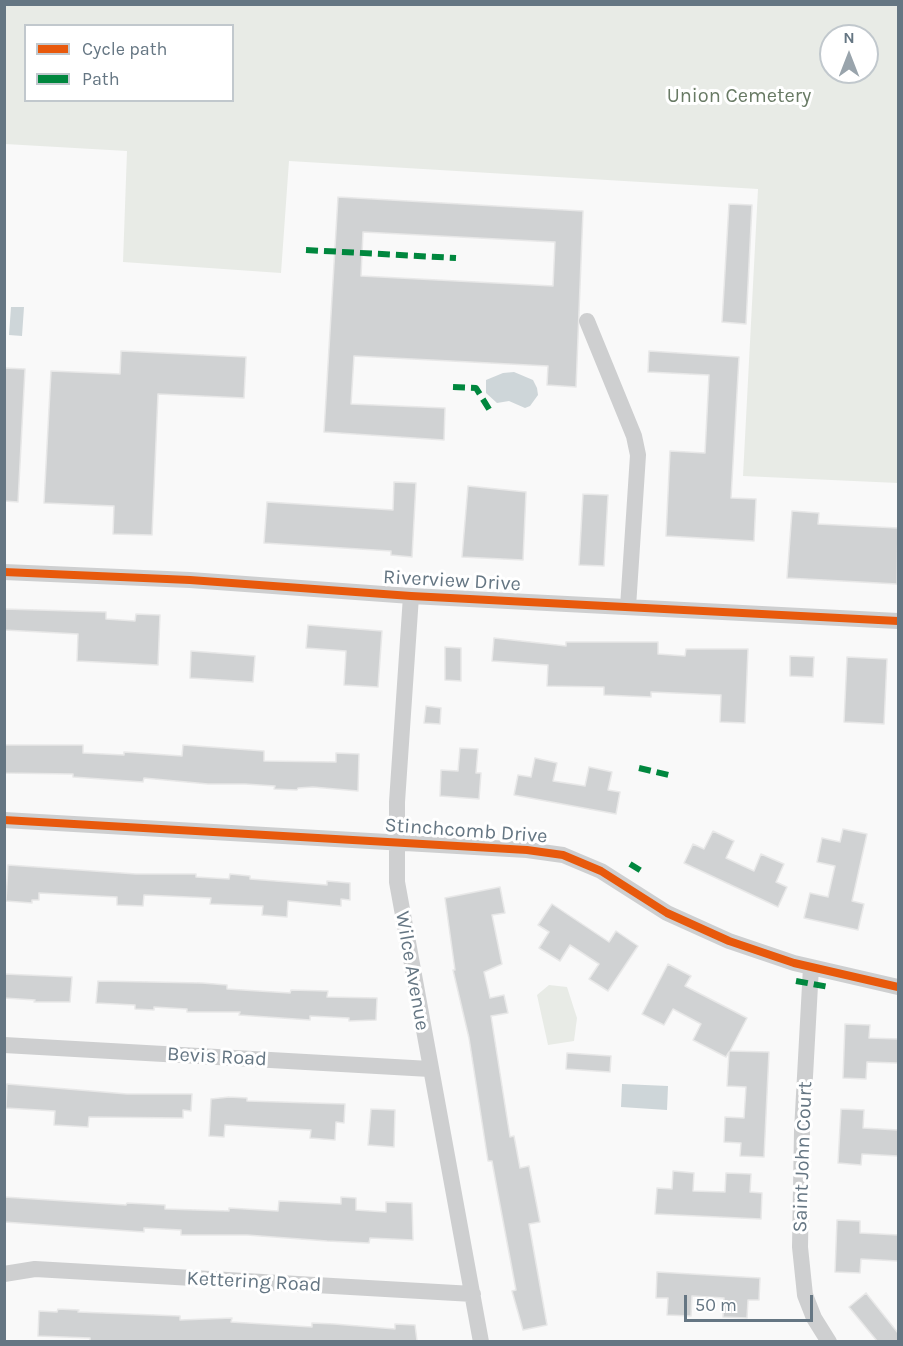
<!DOCTYPE html>
<html>
<head>
<meta charset="utf-8">
<style>
	body { margin:0 }
	#map { position:relative; width:903px; height:1346px; overflow:hidden; background:#f9f9f9; font-family:Karla,sans-serif }
	canvas { display:block }
	.frame { position:absolute; inset:0; border:6px solid #657683; pointer-events:none }
	.legend { position:absolute; left:24px; top:24px; width:210px; height:78px; box-sizing:border-box; background:#fff; border:2px solid #c1c8cd; margin:0; padding:8px 10px; list-style:none; font-size:18px; color:#657683 }
	.legend li { display:flex; align-items:center; gap:12px; height:30px }
	.legend b { width:30px; border:2px solid #c1c8cd }
	.north { position:absolute; left:819px; top:24px; width:60px; height:60px; box-sizing:border-box; background:#fff; border:2px solid #c1c8cd; border-radius:50%; rotate:0deg; font-size:16px; font-weight:700; line-height:24px; text-align:center; color:#657683 }
	.north::after { content:''; display:block; margin:auto; width:21px; height:27px; background:#99a4ac; clip-path:polygon(50% 0,100% 100%,50% 72%,0 100%) }
	.scale { position:absolute; left:684px; top:1295px; width:129px; height:27px; box-sizing:border-box; border:3px solid #657683; border-top:0; padding-left:8px; font-size:18px; line-height:21px; white-space:nowrap; color:#657683; -webkit-text-stroke:4px #fff; paint-order:stroke }
</style>
</head>
<body>
<div id="map">
<canvas width="903" height="1346"></canvas>
<div class="frame"></div>
<ul class="legend">
<li><b style="height:8px;background:#e8590c"></b>Cycle path</li>
<li><b style="height:8px;background:#00873e"></b>Path</li>
</ul>
<div class="north">N</div>
<div class="scale">50 m</div>
</div>
<script>
const c = document.querySelector('canvas').getContext('2d');
c.lineJoin = 'round';
function fillPath(path, color) {
  c.fillStyle = color;
  c.fill(path, 'evenodd');
}
function shape(rows) {
  const path = new Path2D();
  for (const r of rows) {
    path.moveTo(r[0], r[1]);
    for (let i = 2; i < r.length; i += 2) path.lineTo(r[i], r[i + 1]);
  }
  return path;
}
function strokePath(path, color, width, dash) {
  c.strokeStyle = color;
  c.lineWidth = width;
  c.lineCap = dash ? 'butt' : 'round';
  c.setLineDash(dash || []);
  c.stroke(path);
}
function drawText(font, color, halo, rows, align = 'center') {
  c.font = font + ' Karla,sans-serif';
  c.lineWidth = 6;
  c.setLineDash([]);
  c.textBaseline = 'middle';
  c.strokeStyle = halo;
  c.fillStyle = color;
  for (const [text, x, y, turn = 0] of rows) {
    c.save();
    c.translate(x, y);
    c.rotate((+turn || 0) * Math.PI / 180);
    c.textAlign = isNaN(turn) ? turn : align;
    if (halo) c.strokeText(text, 0, 0);
    c.fillText(text, 0, 0);
    c.restore();
  }
}
const green = shape([
	[4,5,898,5,898,483,743,476,758,189,289,161,281,273,123,262,127,151,5,144],
	[26,26,232,26,232,100,26,100],
	[831,36,867,36,867,72,831,72],
	[549,985,567,987,577,1018,574,1041,548,1045,537,995]
]);
const water = shape([
	[11,307,24,307,22,336,9,335],
	[514,372,533,380,537,388,538,395,530,406,525,408,509,401,497,403,486,393,486,380,503,373],
	[622,1084,668,1086,667,1110,621,1107]
]);
const building = shape([
	[338,197,583,211,576,387,547,385,548,366,354,356,351,404,445,408,444,440,324,432,338,197],
	[363,232,555,242,553,286,361,276,363,232],
	[729,204,752,205,746,324,722,322,729,204],
	[121,351,246,357,244,398,158,394,152,535,113,534,114,506,44,503,51,371,120,374,121,351],
	[649,351,739,357,731,498,756,499,754,541,666,536,670,451,705,453,709,375,648,372,649,351],
	[4,368,25,369,18,502,4,501,4,368],
	[394,482,416,483,412,557,391,555,391,551,264,543,267,502,393,510,394,482],
	[468,486,526,492,523,560,462,557,468,486],
	[583,494,608,495,604,566,579,565,583,494],
	[792,511,819,513,818,524,898,528,897,584,787,578,792,511],
	[4,609,106,612,106,619,135,621,136,614,160,615,158,665,77,661,78,634,4,630,4,609],
	[308,625,382,631,378,687,344,685,346,651,306,648,308,625],
	[494,638,566,646,566,642,658,642,658,654,685,656,686,649,748,649,745,723,720,722,721,695,651,692,651,697,604,695,604,687,547,686,548,665,492,661,494,638],
	[445,647,461,648,461,681,445,680,445,647],
	[191,651,255,656,253,682,190,678,191,651],
	[790,656,814,657,813,677,790,676,790,656],
	[847,657,887,659,884,724,844,722,847,657],
	[426,706,441,708,440,724,424,723,426,706],
	[4,745,83,745,83,753,124,755,124,752,182,756,183,745,264,751,264,761,336,762,336,753,359,754,358,791,313,787,298,788,297,790,274,789,275,786,245,784,208,784,144,778,143,782,73,777,73,774,4,773,4,745],
	[460,748,478,749,476,773,481,773,479,799,440,796,441,770,458,771,460,748],
	[535,758,557,763,553,781,585,786,589,767,612,772,608,790,620,792,616,814,514,795,518,775,531,777,535,758],
	[843,829,867,834,852,901,864,904,858,930,804,918,810,893,828,897,835,866,817,862,822,838,840,842,843,829],
	[713,831,734,841,726,858,754,871,761,854,784,864,776,882,787,887,778,907,684,863,693,844,704,849,713,831],
	[8,865,136,874,196,874,196,877,229,879,230,874,250,876,250,879,327,885,327,881,350,883,350,900,341,899,341,906,288,901,287,917,262,915,263,906,210,904,211,898,144,895,143,906,117,905,117,897,39,893,39,900,32,900,32,903,6,901,8,865],
	[500,887,505,913,492,915,502,964,484,972,490,998,504,995,508,1013,491,1016,510,1137,514,1136,520,1168,529,1166,540,1222,529,1224,547,1325,523,1330,512,1291,516,1290,498,1194,492,1161,488,1161,469,1038,453,970,455,970,445,898,500,887],
	[552,904,609,942,616,931,638,946,608,991,589,979,599,964,570,945,560,961,539,948,549,932,538,925,552,904],
	[668,964,691,976,685,986,747,1018,730,1051,769,1052,764,1157,740,1156,741,1143,724,1142,725,1117,744,1118,746,1087,727,1086,729,1052,726,1057,693,1040,701,1024,673,1009,664,1025,642,1014,668,964],
	[4,974,72,977,70,1002,34,1002,35,1000,4,998,4,974],
	[98,981,202,983,227,985,227,989,290,993,291,990,328,991,327,997,377,998,376,1020,349,1021,349,1018,310,1016,310,1020,239,1015,240,1012,187,1012,187,1009,154,1007,154,1010,135,1009,135,1005,96,1003,98,981],
	[845,1024,870,1025,869,1038,898,1039,898,1063,867,1062,866,1079,843,1078,845,1024],
	[567,1053,611,1056,610,1072,566,1069,567,1053],
	[7,1084,127,1094,192,1094,191,1111,183,1110,183,1118,89,1117,88,1127,54,1125,55,1111,6,1108,7,1084],
	[229,1097,247,1098,247,1101,345,1104,344,1123,336,1122,335,1140,310,1138,311,1130,225,1125,224,1137,209,1136,211,1099,229,1097],
	[371,1109,395,1110,394,1147,368,1145,371,1109],
	[841,1109,864,1110,863,1128,898,1130,898,1156,862,1154,861,1165,838,1163,841,1109],
	[673,1171,694,1173,693,1191,725,1192,726,1173,751,1174,750,1192,762,1193,761,1219,655,1214,657,1188,672,1189,673,1171],
	[4,1197,126,1205,127,1203,165,1205,165,1209,229,1211,229,1208,278,1211,279,1201,341,1204,341,1197,356,1198,356,1210,386,1212,386,1202,412,1203,413,1240,370,1238,369,1243,327,1241,247,1235,181,1235,181,1230,144,1228,144,1232,4,1222,4,1197],
	[837,1220,860,1221,860,1233,898,1235,898,1261,861,1259,860,1273,835,1272,837,1220],
	[657,1272,760,1278,759,1300,748,1300,747,1318,723,1317,724,1298,692,1296,691,1316,667,1315,668,1298,656,1298,657,1272],
	[866,1293,898,1333,898,1341,877,1341,849,1307,866,1293],
	[58,1309,79,1310,78,1312,180,1316,180,1320,232,1318,231,1322,312,1327,312,1323,334,1324,395,1329,395,1324,415,1325,417,1341,90,1341,90,1338,38,1336,39,1311,57,1312,58,1309]
]);
const minor = shape([
	[587,321,634,436,638,455,628,607],
	[4,572,190,580,411,596,898,621],
	[411,596,397,802,397,882,481,1342],
	[4,820,527,850,563,855,601,871,667,913,729,941,794,963,898,987],
	[811,967,802,1131,800,1247,805,1295,814,1318,829,1342],
	[4,1045,430,1069],
	[4,1274,35,1269,473,1294]
]);
const quiet = shape([
	[306,250,456,258],
	[453,387,476,388,492,414],
	[639,768,673,776],
	[630,864,643,872],
	[796,981,829,987]
]);
const cycleway = shape([
	[4,572,190,580,411,596,898,621],
	[4,820,527,850,563,855,601,871,667,913,729,941,794,963,898,987]
]);
const parkNames = [
	["Union Cemetery",739,96]
];
const streetNames = [
	["Riverview Drive",452,581,3],
	["Stinchcomb Drive",466,831,4],
	["Wilce Avenue",412,971,80],
	["Bevis Road",217,1057,3],
	["Saint John Court",803,1157,-88],
	["Kettering Road",254,1282,3]
];
fillPath(green, '#e8ebe6');
fillPath(water, '#ced6d9');
fillPath(building, '#d0d2d3');
strokePath(building, '#e8e8e8', 1.5);
strokePath(minor, '#cecfd0', 16);
strokePath(quiet, '#00873e', 6, [12, 6]);
strokePath(cycleway, '#e8590c', 8);
drawText('20px', '#687a64', '#fff', parkNames);
drawText('20px', '#657683', '#fff', streetNames);
</script>
</body>
</html>
